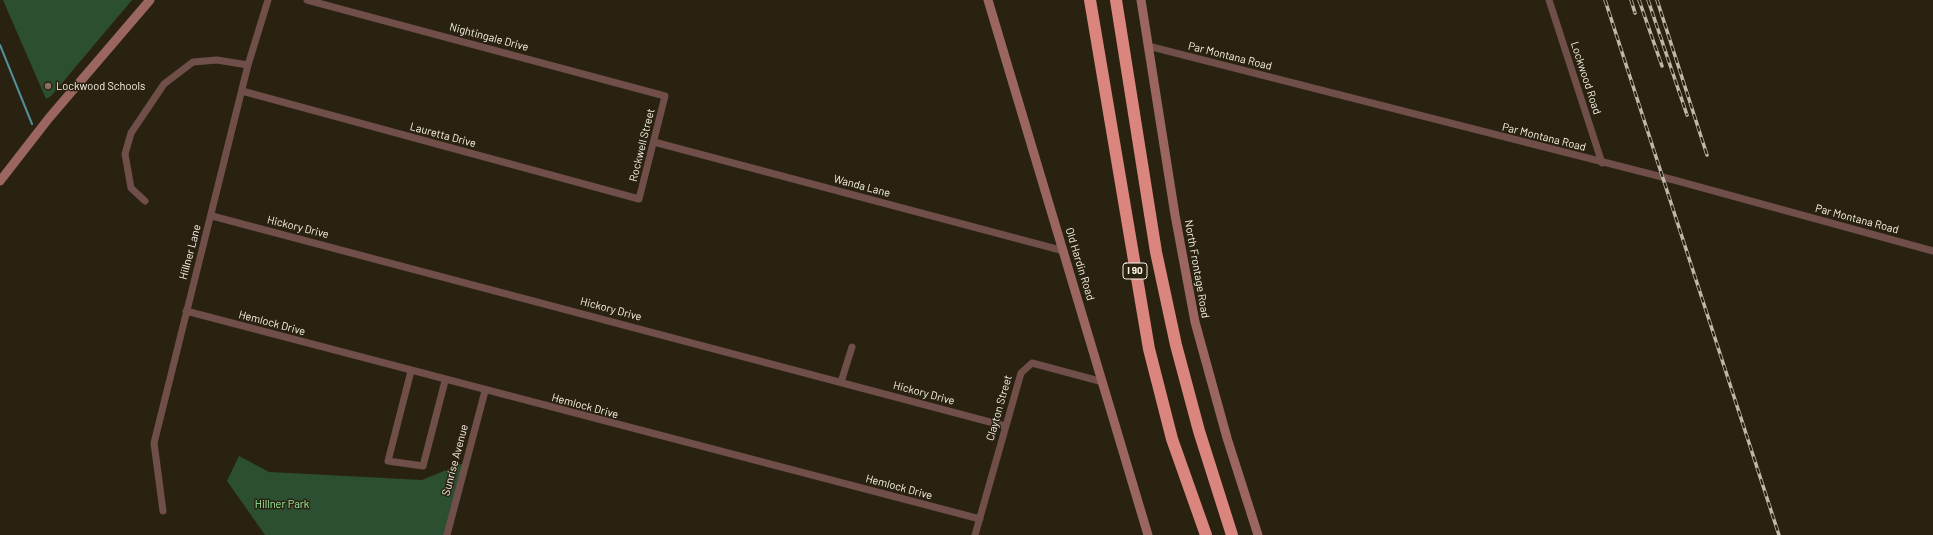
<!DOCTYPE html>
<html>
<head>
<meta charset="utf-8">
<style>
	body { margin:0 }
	canvas { display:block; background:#2a2211 }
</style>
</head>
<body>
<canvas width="1933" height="535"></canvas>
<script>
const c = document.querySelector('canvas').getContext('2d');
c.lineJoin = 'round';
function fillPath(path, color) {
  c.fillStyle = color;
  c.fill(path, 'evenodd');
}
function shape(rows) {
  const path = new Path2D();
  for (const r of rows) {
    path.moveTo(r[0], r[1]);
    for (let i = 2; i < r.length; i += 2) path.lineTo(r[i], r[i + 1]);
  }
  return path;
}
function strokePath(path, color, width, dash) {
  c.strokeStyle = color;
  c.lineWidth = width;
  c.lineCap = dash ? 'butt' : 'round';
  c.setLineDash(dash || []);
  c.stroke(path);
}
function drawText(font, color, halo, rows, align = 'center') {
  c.font = font + ' Barlow,sans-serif';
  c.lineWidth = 3;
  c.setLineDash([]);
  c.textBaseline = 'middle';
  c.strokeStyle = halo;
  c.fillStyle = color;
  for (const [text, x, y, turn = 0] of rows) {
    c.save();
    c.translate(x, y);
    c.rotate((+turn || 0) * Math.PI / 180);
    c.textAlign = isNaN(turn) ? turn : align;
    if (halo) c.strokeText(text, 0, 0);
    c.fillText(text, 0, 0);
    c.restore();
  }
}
const green = shape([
	[3,0,132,0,51,96,46,99],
	[239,456,269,472,422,480,466,462,447,535,265,535,227,481]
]);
const stream = shape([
	[0,45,32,124]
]);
const street = shape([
	[1549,0,1602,163],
	[1148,46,1674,180,1933,251],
	[242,91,639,199,665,96,307,0],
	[654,142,1064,251],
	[145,201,131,188,125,154,131,133,164,84,193,62,217,60,248,65],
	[212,216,1005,426],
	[186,311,980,519],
	[411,371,388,461,423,466,445,381],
	[841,382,852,347],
	[163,511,154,443,248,65,268,0],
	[447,535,485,391],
	[975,535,1021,373,1032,363,1103,382]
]);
const secondary = shape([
	[988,0,1148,535],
	[1141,0,1175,215,1195,322,1227,438,1258,535],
	[0,181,49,118,150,0]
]);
const highway = shape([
	[1090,0,1149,349,1172,439,1206,535],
	[1116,0,1156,252,1176,345,1199,431,1232,535]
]);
const rail = shape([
	[1605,0,1779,535],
	[1631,0,1635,13],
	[1639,0,1662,66],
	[1648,0,1687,115],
	[1657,0,1707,155]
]);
const markers = [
	[48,86,4,"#8d6e63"]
];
const shields = [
	[1135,271,24]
];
const shieldNames = [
	["I 90",1135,271]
];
const streetNames = [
	["Nightingale Drive",489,37,15],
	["Par Montana Road",1230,56,14],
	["Lockwood Road",1586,78,72],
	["Lauretta Drive",443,135,15],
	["Par Montana Road",1544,137,14],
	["Rockwell Street",642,145,-76],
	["Wanda Lane",862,186,15],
	["Par Montana Road",1857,219,15],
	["Hickory Drive",298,227,14],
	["Hillner Lane",190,252,-75],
	["Old Hardin Road",1080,264,73],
	["North Frontage Road",1197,269,80],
	["Hickory Drive",611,309,15],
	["Hemlock Drive",272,323,15],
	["Hickory Drive",924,393,15],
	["Hemlock Drive",585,406,15],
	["Clayton Street",999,408,-74],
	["Sunrise Avenue",455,460,-75],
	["Hemlock Drive",899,487,15]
];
const poiNames = [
	["Lockwood Schools",56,86]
];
const parkNames = [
	["Hillner Park",282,504]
];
fillPath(green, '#2d4f31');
strokePath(stream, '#518f9c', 2);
strokePath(street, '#704e4a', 7);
strokePath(secondary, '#9b6560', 9);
strokePath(highway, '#da867f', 12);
strokePath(rail, '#beb7aa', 3.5);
strokePath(rail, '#2a2211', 2, [6]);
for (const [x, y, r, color] of markers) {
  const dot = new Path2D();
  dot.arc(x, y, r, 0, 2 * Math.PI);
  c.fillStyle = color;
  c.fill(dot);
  strokePath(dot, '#2a2211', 1.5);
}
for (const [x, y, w] of shields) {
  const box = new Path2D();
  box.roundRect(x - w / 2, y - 8, w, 16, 3);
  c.fillStyle = '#2a2211';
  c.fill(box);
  strokePath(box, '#f9f3e8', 1);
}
drawText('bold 10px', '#f9f3e8', null, shieldNames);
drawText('11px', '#f9f3e8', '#2a2211', streetNames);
drawText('11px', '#f9f3e8', '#2a2211', poiNames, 'left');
drawText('11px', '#97eda0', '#2a2211', parkNames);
</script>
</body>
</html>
